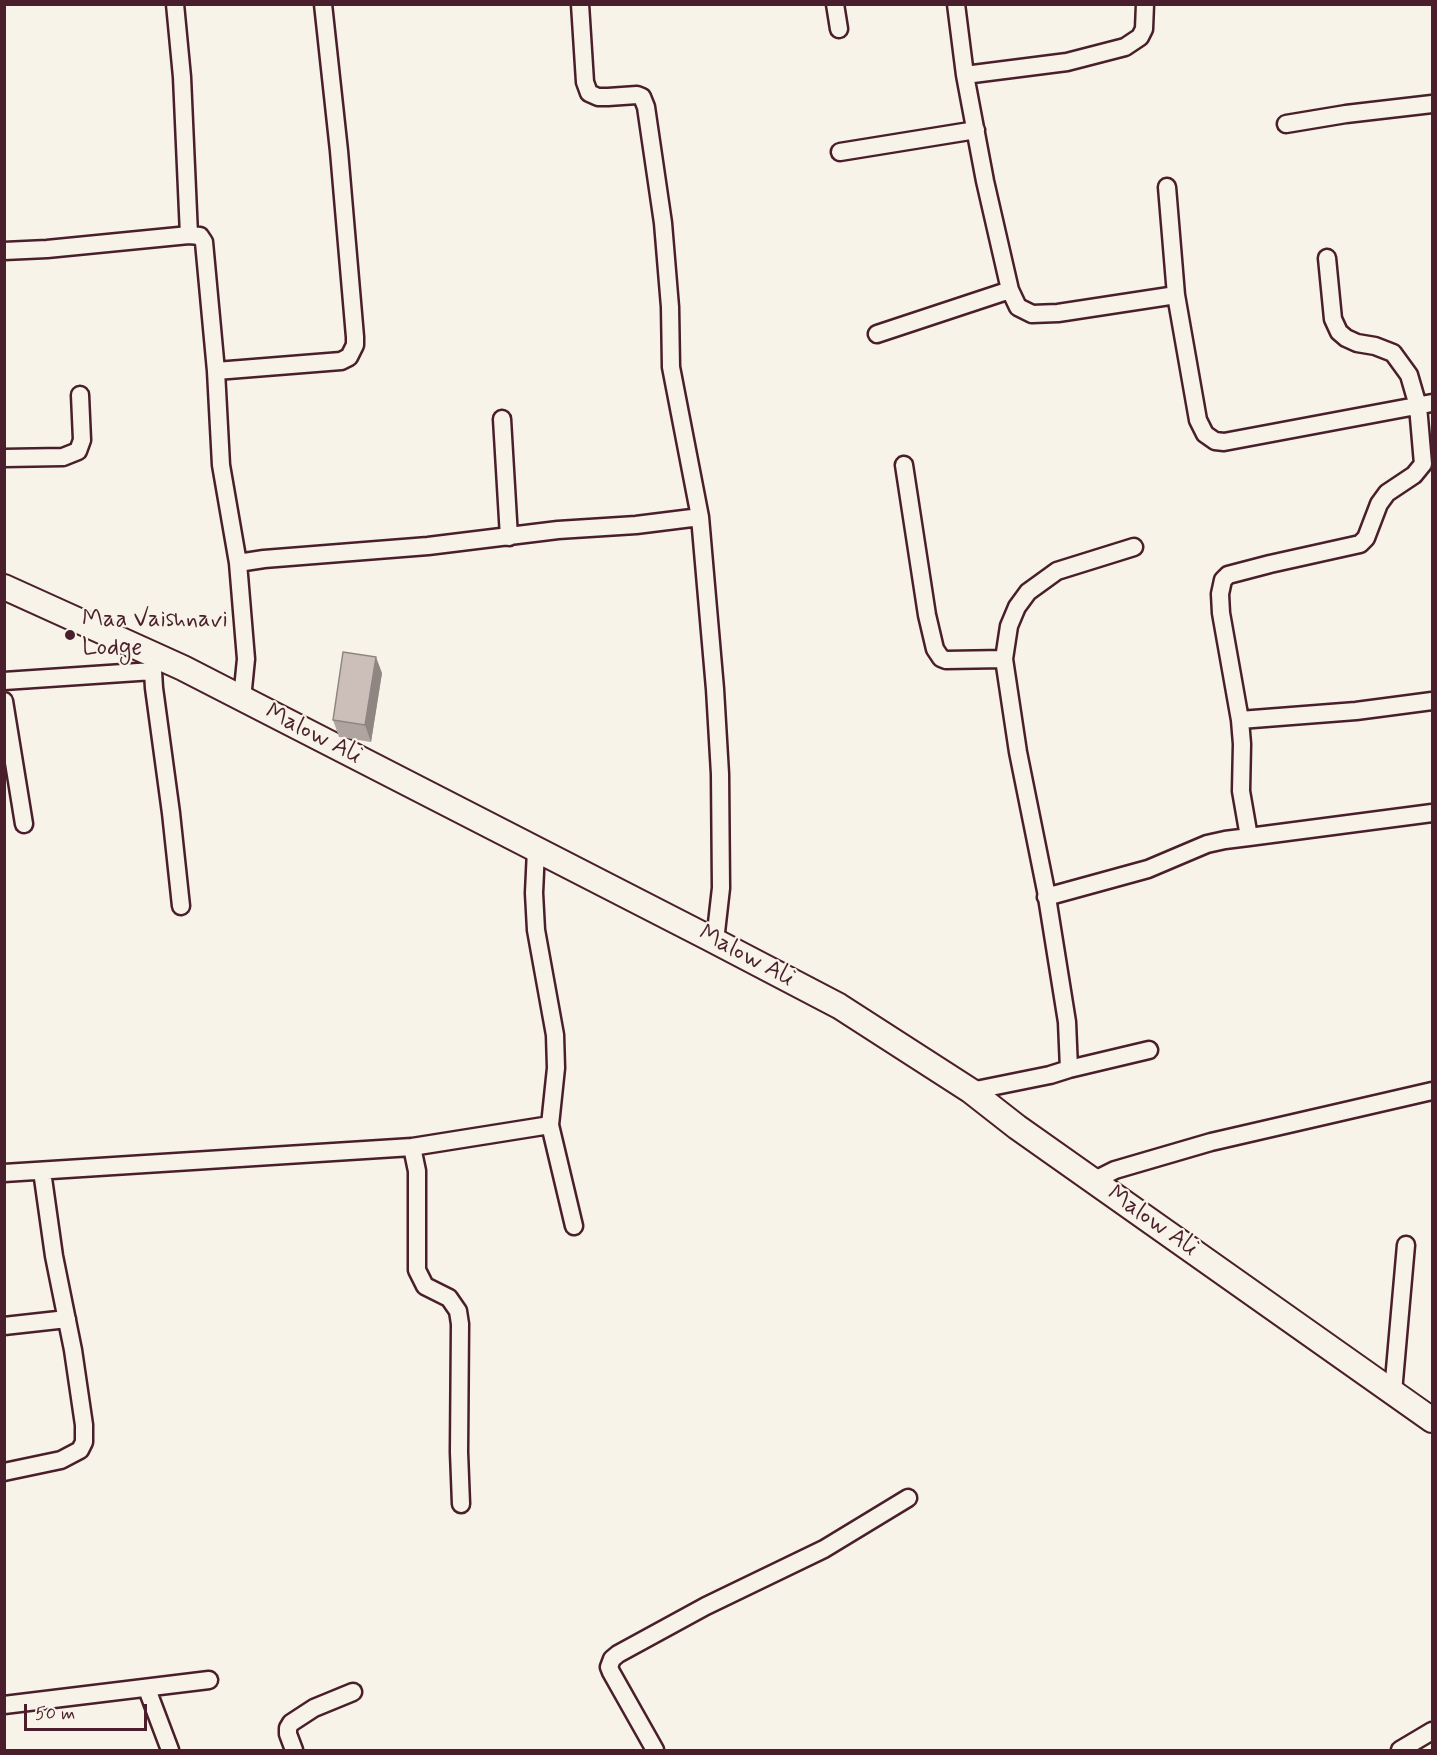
<!DOCTYPE html>
<html>
<head>
<meta charset="utf-8">
<style>
	body { margin:0 }
	#map { position:relative; width:1437px; height:1755px; overflow:hidden; background:#f7f3e8; font-family:Mynerve,sans-serif }
	canvas { display:block }
	.frame { position:absolute; inset:0; border:6px solid #4a1f2b; pointer-events:none }
	.scale { position:absolute; left:24px; top:1704px; width:123px; height:27px; box-sizing:border-box; border:3px solid #4a1f2b; border-top:0; padding-left:8px; font-size:18px; line-height:21px; white-space:nowrap; color:#4a1f2b; -webkit-text-stroke:4px #f7f3e8; paint-order:stroke }
</style>
</head>
<body>
<div id="map">
<canvas width="1437" height="1755"></canvas>
<div class="frame"></div>
<div class="scale">50 m</div>
</div>
<script>
const c = document.querySelector('canvas').getContext('2d');
c.lineJoin = 'round';
function shape(rows) {
  const path = new Path2D();
  for (const r of rows) {
    path.moveTo(r[0], r[1]);
    for (let i = 2; i < r.length; i += 2) path.lineTo(r[i], r[i + 1]);
  }
  return path;
}
function strokePath(path, color, width, dash) {
  c.strokeStyle = color;
  c.lineWidth = width;
  c.lineCap = dash ? 'butt' : 'round';
  c.setLineDash(dash || []);
  c.stroke(path);
}
function fillPath(path, color) {
  c.fillStyle = color;
  c.fill(path, 'evenodd');
}
function drawText(font, color, halo, rows, align = 'center') {
  c.font = font + ' Mynerve,sans-serif';
  c.lineWidth = 4.5;
  c.setLineDash([]);
  c.textBaseline = 'middle';
  c.strokeStyle = halo;
  c.fillStyle = color;
  for (const [text, x, y, turn = 0] of rows) {
    c.save();
    c.translate(x, y);
    c.rotate((+turn || 0) * Math.PI / 180);
    c.textAlign = isNaN(turn) ? turn : align;
    if (halo) c.strokeText(text, 0, 0);
    c.fillText(text, 0, 0);
    c.restore();
  }
}
const street = shape([
	[175,4,182,77,189,235],
	[580,4,585,82,589,93,598,97,608,97,637,95,642,97,646,107,663,223,670,307,671,367,700,517,715,689,720,774,721,888,715,941],
	[835,4,839,29],
	[956,4,965,75,985,181,1010,290,1018,307,1032,314,1058,313,1176,295,1198,420,1205,434,1215,441,1224,442,1432,403],
	[965,75,1067,62,1125,47,1140,37,1144,29,1145,4],
	[1286,124,1346,114,1432,104],
	[840,152,976,130],
	[1167,187,1176,295],
	[4,251,47,249,189,235,200,236,204,242,216,371,341,361,349,357,355,345,355,337,339,151,323,4],
	[1327,258,1333,319,1339,332,1346,338,1357,343,1375,346,1393,353,1409,375,1418,406,1423,464,1414,475,1387,493,1379,504,1366,538,1360,544,1270,564,1228,575,1223,580,1220,594,1221,613,1240,720,1356,711,1432,701],
	[877,334,1010,290],
	[216,371,221,465,238,563],
	[502,419,509,537],
	[4,458,63,457,78,451,82,440,80,395],
	[904,465,927,615,935,649,941,658,946,660,1004,659,1018,752,1046,891,1067,1022,1069,1069,1050,1075,971,1091],
	[152,654,154,688,171,813,181,906],
	[1004,659,1009,626,1017,607,1028,592,1057,571,1134,547],
	[4,681,153,671],
	[242,699,246,659,238,563,264,559,428,546,558,530,636,525,700,517],
	[4,701,24,824],
	[1249,837,1432,813],
	[1046,897,1148,869,1207,844,1225,840,1249,837,1241,791,1242,744,1240,720],
	[1069,1069,1149,1050],
	[550,1125,574,1226],
	[412,1147,417,1171,417,1270,425,1286,449,1298,458,1311,460,1324,459,1452,461,1504],
	[4,1173,412,1147,550,1125,556,1068,555,1035,536,930,534,893,536,850],
	[1093,1181,1115,1170,1211,1142,1432,1091],
	[4,1326,67,1319],
	[1393,1392,1406,1245],
	[4,1472,61,1460,80,1450,84,1442,84,1425,73,1350,54,1256,42,1171],
	[147,1689,170,1750],
	[4,1705,209,1680],
	[294,1750,288,1734,288,1728,291,1723,314,1708,353,1692],
	[655,1750,611,1672,609,1667,612,1659,618,1654,706,1606,824,1549,908,1498],
	[1400,1750,1432,1731]
]);
const secondary = shape([
	[4,587,183,668,709,938,839,1006,971,1091,1017,1127,1432,1420]
]);
const wall = shape([
	[382,673,371,742,339,737,333,720]
]);
const shadedWall = shape([
	[376,657,382,673,371,742,365,725]
]);
const building = shape([
	[343,652,376,657,365,725,333,720,343,652]
]);
const markers = [
	[70,635,6,"#4a1f2b"]
];
const poiNames = [
	["Maa Vaishnavi",82,621],
	["Lodge",82,649]
];
const streetNames = [
	["Malow Ali",313,735,27],
	["Malow Ali",746,957,28],
	["Malow Ali",1152,1222,35]
];
strokePath(street, '#4a1f2b', 21);
strokePath(secondary, '#4a1f2b', 28);
strokePath(street, '#f7f3e8', 16);
strokePath(secondary, '#f7f3e8', 24);
fillPath(wall, '#afa49f');
fillPath(shadedWall, '#8f8682');
fillPath(building, '#ccbfb9');
strokePath(building, '#8f8682', 1.5);
for (const [x, y, r, color] of markers) {
  const dot = new Path2D();
  dot.arc(x, y, r, 0, 2 * Math.PI);
  c.fillStyle = color;
  c.fill(dot);
  strokePath(dot, '#f7f3e8', 2);
}
drawText('24px', '#4a1f2b', '#f7f3e8', poiNames, 'left');
drawText('24px', '#4a1f2b', '#f7f3e8', streetNames);
</script>
</body>
</html>
